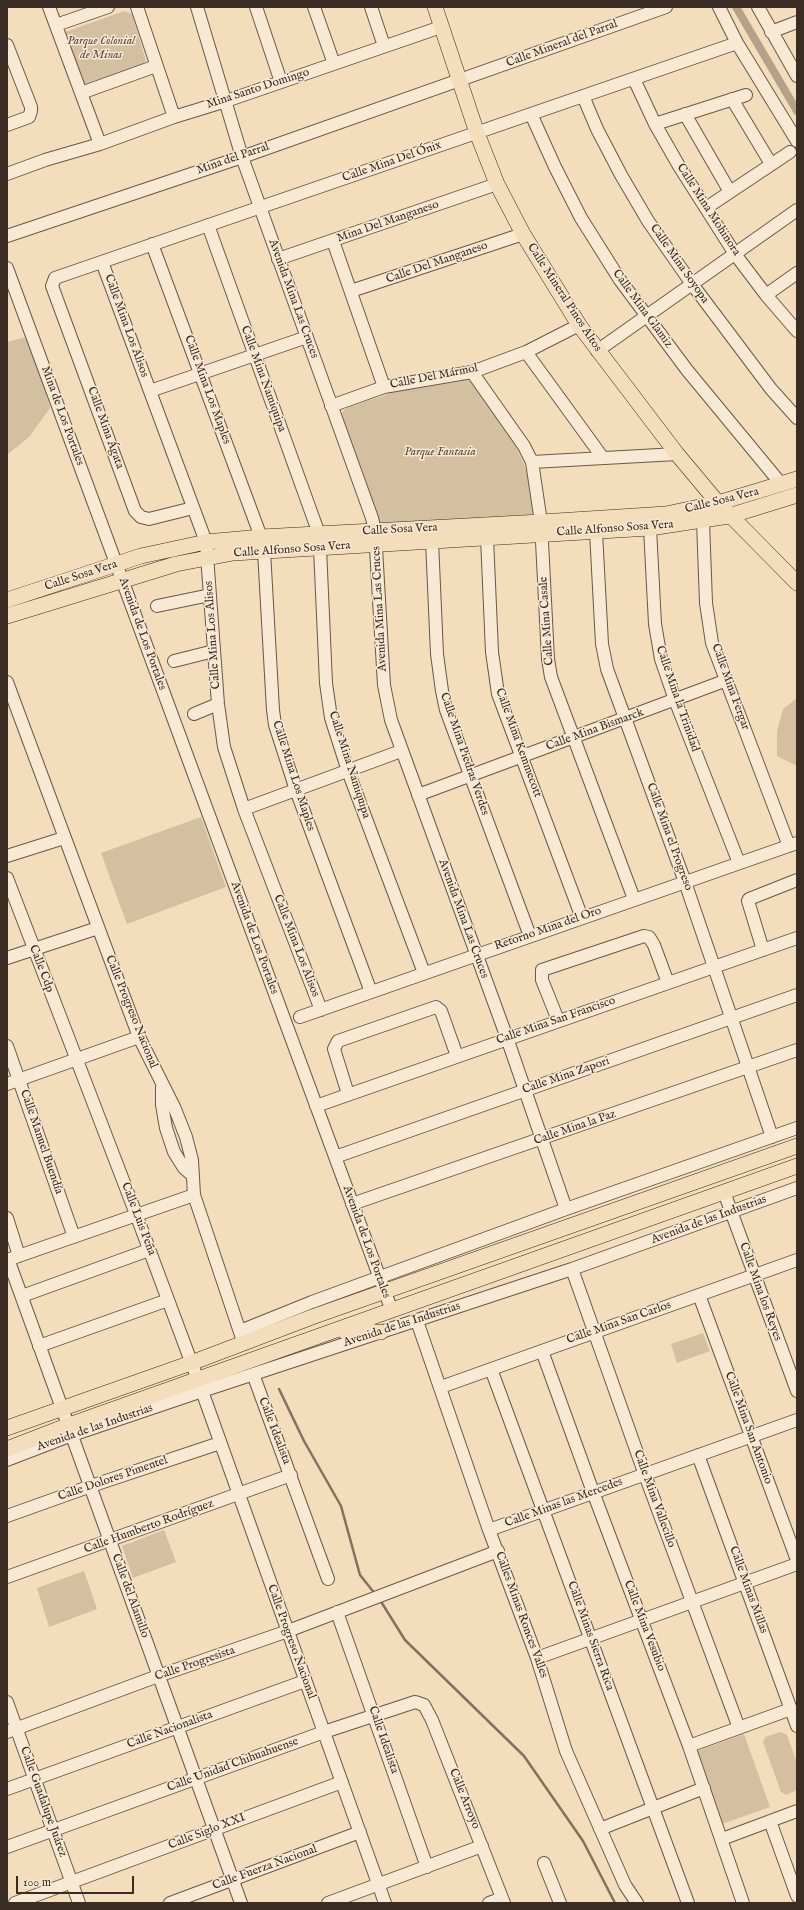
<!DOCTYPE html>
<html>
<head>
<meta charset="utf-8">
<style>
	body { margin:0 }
	#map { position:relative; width:804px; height:1910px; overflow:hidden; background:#f3ddbb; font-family:"IM FELL English",serif }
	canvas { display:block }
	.frame { position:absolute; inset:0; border:8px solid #3a2c23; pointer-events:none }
	.scale { position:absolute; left:16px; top:1876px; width:118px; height:18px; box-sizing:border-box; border:2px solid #3a2c23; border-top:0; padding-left:5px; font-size:12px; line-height:14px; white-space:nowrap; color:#3a2c23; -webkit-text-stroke:3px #f7e9d3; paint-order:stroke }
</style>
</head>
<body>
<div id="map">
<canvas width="804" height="1910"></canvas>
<div class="frame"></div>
<div class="scale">100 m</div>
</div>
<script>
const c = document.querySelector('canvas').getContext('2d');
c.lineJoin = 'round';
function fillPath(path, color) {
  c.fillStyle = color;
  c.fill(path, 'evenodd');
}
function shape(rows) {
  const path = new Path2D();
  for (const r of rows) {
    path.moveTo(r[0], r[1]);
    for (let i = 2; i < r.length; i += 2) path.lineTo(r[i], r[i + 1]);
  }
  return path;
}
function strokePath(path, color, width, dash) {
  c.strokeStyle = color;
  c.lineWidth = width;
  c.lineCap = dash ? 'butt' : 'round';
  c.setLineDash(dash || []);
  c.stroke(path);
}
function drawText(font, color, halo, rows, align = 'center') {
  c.font = font + ' "IM FELL English",serif';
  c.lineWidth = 3;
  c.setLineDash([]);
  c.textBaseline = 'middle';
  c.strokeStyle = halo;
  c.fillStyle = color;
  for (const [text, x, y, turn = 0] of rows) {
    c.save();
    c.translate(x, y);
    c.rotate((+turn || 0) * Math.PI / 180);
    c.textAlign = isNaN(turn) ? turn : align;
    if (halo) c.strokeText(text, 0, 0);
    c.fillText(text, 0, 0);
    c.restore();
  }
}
const green = shape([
	[124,11,132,14,146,61,139,66,85,84,80,79,65,32],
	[26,337,41,375,50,408,29,437,7,455,7,342],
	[469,380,512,438,529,475,534,511,531,515,385,524,379,522,342,415,343,411,349,407,394,392],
	[797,698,797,766,777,756,777,731,783,709],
	[201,817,226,887,127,924,101,853],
	[703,1333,710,1351,677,1363,671,1344],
	[164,1530,176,1562,133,1578,122,1546],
	[84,1571,97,1609,49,1627,37,1588],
	[781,1732,787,1735,797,1763,797,1790,786,1795,781,1792,763,1742,765,1737],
	[744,1734,770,1807,722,1824,697,1751]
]);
const stream = shape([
	[279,1389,304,1441,341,1506,360,1575,376,1595],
	[380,1600,405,1640,524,1756,583,1841,615,1903]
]);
const canal = shape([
	[736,7,797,111]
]);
const minor = shape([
	[49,7,100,144],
	[137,7,174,117],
	[197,7,242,157,372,518,375,531,384,685,391,720,507,1038,566,1209],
	[256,7,281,82],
	[314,7,334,64],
	[371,7,384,46],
	[719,7,737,43,797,141],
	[758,7,797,76],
	[56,25,108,7],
	[771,32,797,22],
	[7,45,31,107,31,111,29,117,7,125],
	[634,79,655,124,679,166,735,254,766,295,797,331],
	[81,93,156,66],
	[583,96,597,129,621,175,648,221,692,284,771,389,797,418],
	[732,99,771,164],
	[531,114,555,167,581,218,620,280,687,370,782,485],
	[685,114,730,192],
	[655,124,746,95],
	[7,174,45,160,100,144,174,117,226,101,441,27],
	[706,208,790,152],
	[208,225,319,534],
	[7,236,242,157,666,7],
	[333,241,384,387],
	[152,244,261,537],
	[278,259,497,184],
	[102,262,206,542,218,704,224,747,244,809,321,1010],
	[7,268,392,1311],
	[351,291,523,234],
	[766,295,797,273],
	[597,351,797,210],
	[526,352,603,458],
	[472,372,524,446,532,462,541,522,548,659,551,677,634,899],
	[150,391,307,337],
	[331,406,384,387,472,372,526,352,579,325],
	[532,462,677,454],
	[193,508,149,519,141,517,135,511,52,286,55,278,737,43],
	[703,521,706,603,712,643,789,846],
	[650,528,655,624,661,659,675,700,739,863],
	[596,532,602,644,607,669,685,882,772,1137],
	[487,538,492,652,498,694,582,918],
	[432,541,437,654,442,691,446,710,530,936],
	[320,548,326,683,331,718,348,771,424,973],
	[264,551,273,710,275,725,296,790,371,992],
	[157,606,210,595],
	[174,661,214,651],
	[7,682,139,1037,175,1109,186,1137,192,1160,194,1195,244,1344],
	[194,714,218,704],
	[418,795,727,680],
	[244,809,401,751],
	[7,856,64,838],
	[7,878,136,1214,202,1391,385,1903],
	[763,950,748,901,749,899,797,880],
	[7,958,98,928],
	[300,1017,797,843],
	[558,1020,542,980,542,970,644,936,649,937,654,945,668,983],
	[7,1046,74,1237],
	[7,1084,139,1037],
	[162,1087,162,1105,166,1128,174,1152,184,1168,192,1175],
	[348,1094,334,1049,338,1041,436,1007,441,1011,457,1056],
	[316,1106,797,938],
	[335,1157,797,995],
	[724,1192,797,1391],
	[352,1204,797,1050],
	[7,1218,19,1256],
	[8,1259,241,1903],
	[7,1260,194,1195],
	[572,1269,645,1475,739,1728],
	[699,1295,797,1560],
	[22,1296,149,1250],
	[417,1321,489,1530,537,1658,566,1751,625,1885,637,1903],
	[240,1331,312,1302,566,1209,797,1128],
	[39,1346,168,1300],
	[542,1351,593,1492,689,1746,743,1903],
	[491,1369,688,1903],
	[253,1374,328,1579],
	[441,1387,797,1260],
	[698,1455,797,1726],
	[7,1460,72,1435,202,1391,572,1269,797,1188],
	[7,1516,91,1486,220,1443],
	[489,1530,797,1420],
	[7,1577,291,1475],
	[337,1612,427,1867],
	[537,1658,797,1564],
	[7,1702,79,1903],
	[7,1732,158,1676,288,1631,498,1551],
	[689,1746,791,1709],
	[7,1789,305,1681],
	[770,1821,797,1896],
	[600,1829,704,1788],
	[722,1839,797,1811],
	[7,1847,324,1732,415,1702,424,1705,432,1720,504,1903],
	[544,1863,560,1903],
	[15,1903,342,1782],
	[170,1903,360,1832],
	[328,1903,482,1846],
	[489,1903,502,1898]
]);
const major = shape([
	[435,7,477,133,497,184,523,234,579,325,677,454,718,503,797,583],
	[7,600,141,556,206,542,261,537,541,522,666,514,718,503,797,479],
	[7,616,176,564,233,553,650,528,729,516,797,495],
	[345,1332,381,1332],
	[7,1428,191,1363,312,1317,797,1146],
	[7,1449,69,1425,797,1166]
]);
const parkNames = [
	["Parque Colonial",101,42],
	["de Minas",101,56],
	["Parque Fantasia",440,453]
];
const streetNames = [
	["Calle Mineral del Parral",562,44,-20],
	["Mina Santo Domingo",258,89,-18],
	["Mina del Parral",233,159,-19],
	["Calle Mina Del Ónix",392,162,-19],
	["Calle Mina Mohinora",708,210,57],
	["Mina Del Manganeso",388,222,-19],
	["Calle Del Manganeso",437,263,-19],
	["Calle Mina Soyopa",679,264,55],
	["Calle Mineral Pinos Altos",564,298,57],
	["Avenida Mina Las Cruces",293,299,70],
	["Calle Mina Glamiz",642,309,54],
	["Calle Mina Los Alisos",126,326,70],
	["Calle Del Mármol",434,377,-11],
	["Calle Mina Namiquipa",263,379,70],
	["Calle Mina Los Maples",207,390,70],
	["Mina de Los Portales",62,416,70],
	["Calle Mina Ágata",105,428,70],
	["Calle Sosa Vera",722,501,-14],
	["Calle Alfonso Sosa Vera",615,529,-4],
	["Calle Sosa Vera",400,530,-3],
	["Calle Alfonso Sosa Vera",292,550,-4],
	["Calle Sosa Vera",81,576,-18],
	["Avenida Mina Las Cruces",380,609,-93],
	["Calle Mina Casale",547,621,-94],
	["Avenida de Los Portales",142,634,70],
	["Calle Mina Los Alisos",213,635,-94],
	["Calle Mina Fergar",730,687,70],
	["Calle Mina la Trinidad",677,699,71],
	["Calle Mina Bismarck",595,730,-20],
	["Calle Mina Kemmecott",518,743,70],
	["Calle Mina Piedras Verdes",464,754,71],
	["Calle Mina Namiquipa",349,765,72],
	["Calle Mina Los Maples",293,776,72],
	["Calle Mina el Progreso",669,837,70],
	["Avenida Mina Las Cruces",463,919,70],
	["Retorno Mina del Oro",548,929,-19],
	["Avenida de Los Portales",254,938,70],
	["Calle Mina Los Alisos",296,946,69],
	["Calle Cdp",41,969,69],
	["Calle Progreso Nacional",131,1012,68],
	["Calle Mina San Francisco",556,1021,-19],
	["Calle Mina Zapori",566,1076,-19],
	["Calle Mina la Paz",575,1128,-19],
	["Calle Manuel Buendía",41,1142,71],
	["Calle Luis Peña",138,1219,69],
	["Avenida de las Industrias",709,1220,-20],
	["Avenida de Los Portales",366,1242,70],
	["Calle Mina los Reyes",760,1292,70],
	["Calle Mina San Carlos",619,1323,-19],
	["Avenida de las Industrias",402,1325,-18],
	["Avenida de las Industrias",95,1428,-19],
	["Calle Mina San Antonio",748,1428,70],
	["Calle Idealista",274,1431,69],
	["Calle Dolores Pimentel",113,1479,-19],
	["Calle Mina Vallecillo",654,1499,70],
	["Calle Minas las Mercedes",564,1503,-20],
	["Calle Humberto Rodríguez",149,1527,-20],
	["Calle Minas Millas",748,1590,70],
	["Calle del Alamillo",130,1596,70],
	["Calles Minas Ronces Valles",521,1615,70],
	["Calle Mina Vesubio",644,1626,69],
	["Calle Minas Sierra Rica",590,1636,70],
	["Calle Progreso Nacional",291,1642,70],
	["Calle Progresista",195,1664,-19],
	["Calle Nacionalista",170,1730,-20],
	["Calle Idealista",383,1740,71],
	["Calle Unidad Chihuahuense",233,1765,-20],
	["Calle Arroyo",464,1799,68],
	["Calle Guadalupe Juárez",43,1802,70],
	["Calle Siglo XXI",207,1832,-21],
	["Calle Fuerza Nacional",265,1868,-20]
];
fillPath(green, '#d4bfa1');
strokePath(stream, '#83725f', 2.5);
strokePath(canal, '#b4a187', 8);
strokePath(minor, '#685849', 14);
strokePath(major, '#3a2c23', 16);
strokePath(minor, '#f7e9d3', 12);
strokePath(major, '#f3ddbb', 15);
drawText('italic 12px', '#59493c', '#f7e9d3', parkNames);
drawText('12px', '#3a2c23', '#f7e9d3', streetNames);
</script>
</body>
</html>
